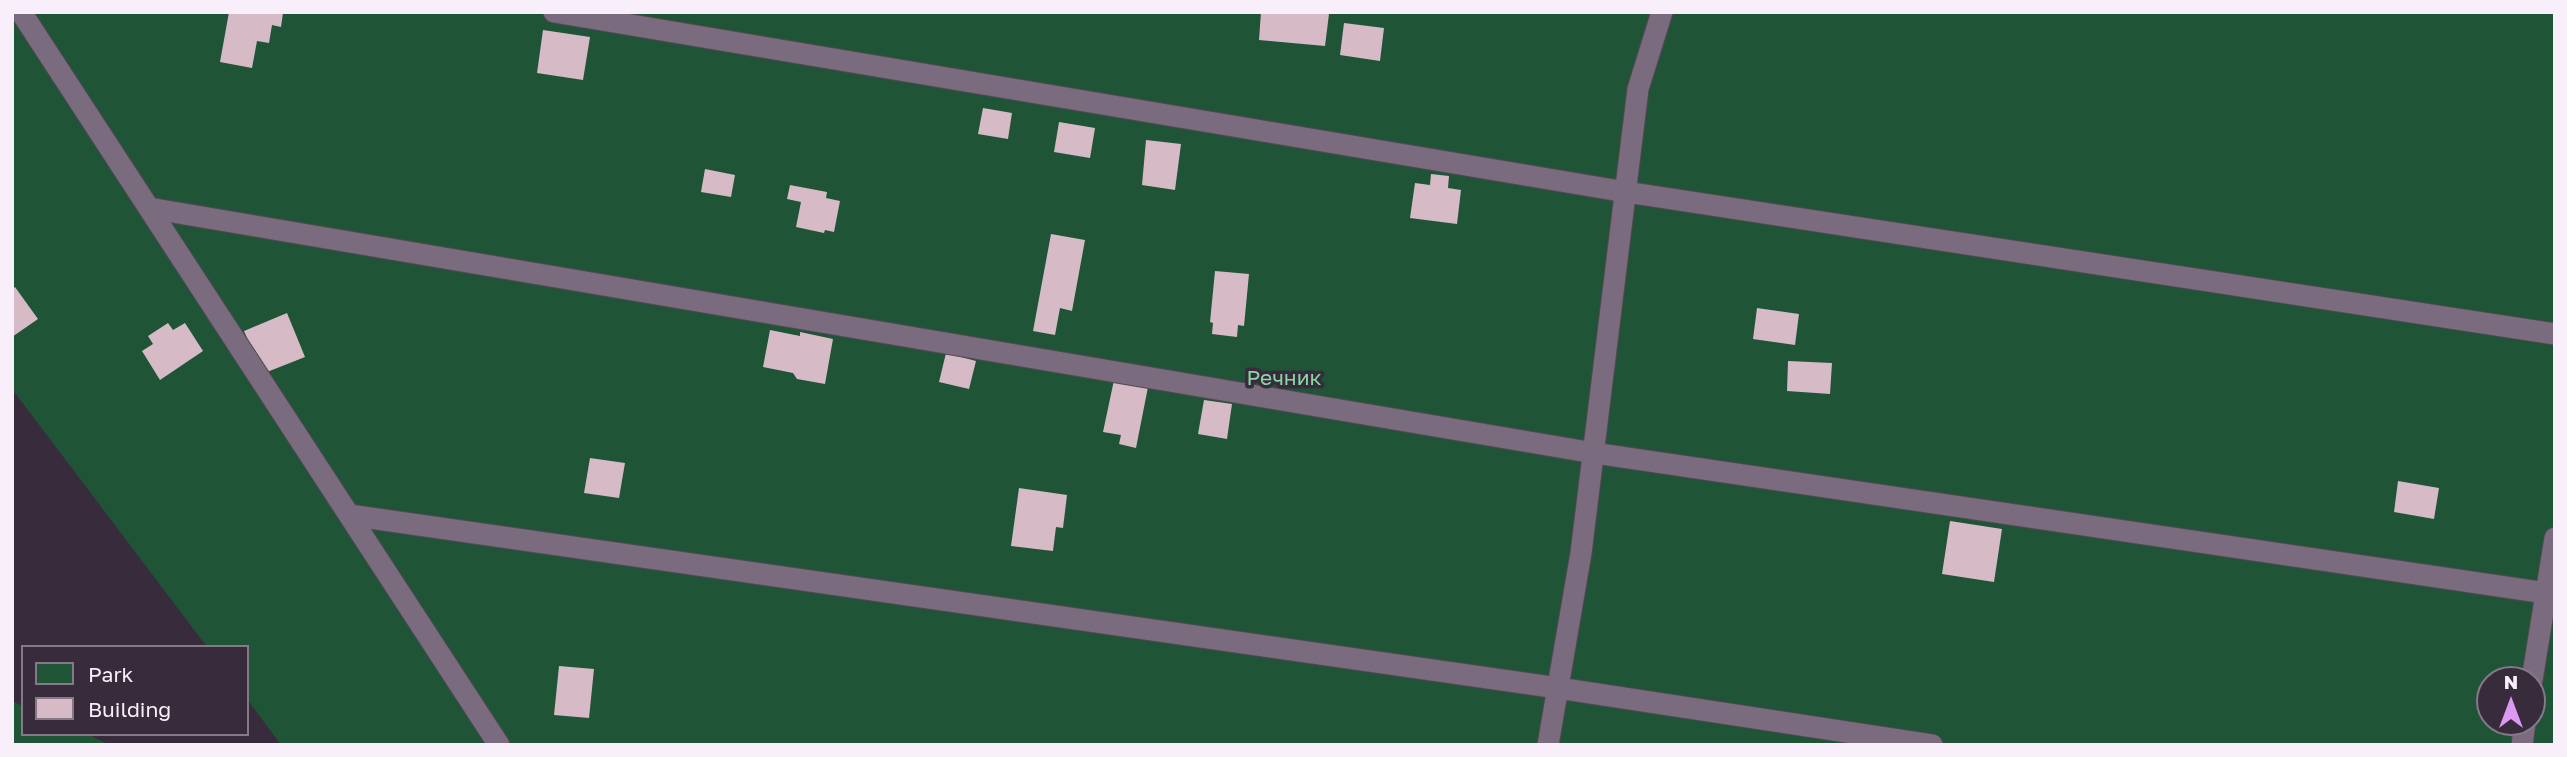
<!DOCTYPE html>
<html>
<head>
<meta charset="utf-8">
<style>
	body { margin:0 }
	#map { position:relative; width:2567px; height:757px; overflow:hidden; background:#382b3c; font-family:"Golos Text",sans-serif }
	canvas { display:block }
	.frame { position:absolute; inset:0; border:14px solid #f8effa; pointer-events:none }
	.legend { position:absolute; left:21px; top:645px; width:228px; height:91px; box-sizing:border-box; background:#382b3c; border:2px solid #857988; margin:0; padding:9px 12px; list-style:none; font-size:21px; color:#f8effa }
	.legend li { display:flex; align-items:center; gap:14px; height:35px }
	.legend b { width:35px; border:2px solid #857988 }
	.north { position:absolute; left:2476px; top:666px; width:70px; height:70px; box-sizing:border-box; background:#382b3c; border:2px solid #857988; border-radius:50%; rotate:0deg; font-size:19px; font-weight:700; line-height:28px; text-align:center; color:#f8effa }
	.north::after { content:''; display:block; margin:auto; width:24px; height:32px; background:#dc99f4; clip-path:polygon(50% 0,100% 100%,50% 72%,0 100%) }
</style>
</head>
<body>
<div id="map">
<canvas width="2567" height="757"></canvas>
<div class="frame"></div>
<ul class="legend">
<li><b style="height:19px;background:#1f5436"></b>Park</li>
<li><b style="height:19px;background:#d6bbc7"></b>Building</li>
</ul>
<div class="north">N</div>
</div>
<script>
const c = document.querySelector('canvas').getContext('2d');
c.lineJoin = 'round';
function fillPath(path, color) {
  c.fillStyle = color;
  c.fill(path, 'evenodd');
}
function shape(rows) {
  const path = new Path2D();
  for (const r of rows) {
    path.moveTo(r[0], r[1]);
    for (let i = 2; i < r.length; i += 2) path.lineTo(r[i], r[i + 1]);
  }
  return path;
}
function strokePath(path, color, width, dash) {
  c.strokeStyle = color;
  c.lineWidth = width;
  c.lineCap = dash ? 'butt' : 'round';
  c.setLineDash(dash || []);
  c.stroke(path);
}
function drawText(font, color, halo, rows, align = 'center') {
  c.font = font + ' "Golos Text",sans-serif';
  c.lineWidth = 7;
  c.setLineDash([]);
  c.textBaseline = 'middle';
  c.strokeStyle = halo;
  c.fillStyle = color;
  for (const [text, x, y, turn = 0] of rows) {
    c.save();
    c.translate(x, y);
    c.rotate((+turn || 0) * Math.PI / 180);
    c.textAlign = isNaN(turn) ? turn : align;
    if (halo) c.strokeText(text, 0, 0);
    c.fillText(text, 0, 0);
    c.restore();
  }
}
const green = shape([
	[12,12,2555,12,2555,745,281,745,247,699,247,647,207,647,12,389],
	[2490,680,2532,680,2532,722,2490,722],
	[12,701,23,706,23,734,87,734,110,745,12,745]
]);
const building = shape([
	[229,12,283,13,281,27,272,25,269,43,257,41,252,68,220,62],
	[1261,12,1329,14,1325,46,1259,40],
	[1344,23,1384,28,1380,61,1340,55],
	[543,30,590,37,583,80,537,73],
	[983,108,1012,113,1008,139,978,134],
	[1059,122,1095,128,1090,158,1054,152],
	[1146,140,1181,144,1175,190,1142,185],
	[705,169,735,175,731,197,701,192],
	[1431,174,1449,176,1448,188,1461,190,1457,224,1410,218,1415,183,1430,185],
	[790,185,827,192,826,198,840,201,834,232,825,230,824,233,796,227,801,202,787,199],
	[1051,234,1085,240,1072,311,1060,308,1055,335,1033,331],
	[1215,271,1249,274,1244,326,1238,325,1237,337,1212,334,1213,323,1210,322],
	[15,287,38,319,12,337,12,289],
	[1757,308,1799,314,1795,345,1753,339],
	[287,313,305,357,262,374,244,331],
	[168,323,173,330,185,323,203,351,160,380,142,351,153,344,148,336],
	[770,330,800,336,800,332,833,339,825,384,797,379,793,373,763,367],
	[946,353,976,361,969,389,939,382],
	[1788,361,1832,363,1830,394,1787,391],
	[1114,380,1148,387,1136,448,1119,444,1121,435,1103,432],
	[1204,400,1232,404,1227,439,1198,434],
	[590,458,625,463,619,498,584,493],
	[2398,481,2439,488,2434,519,2394,512],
	[1019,488,1067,495,1063,528,1056,527,1053,551,1011,546],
	[1950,521,2002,529,1994,582,1942,574],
	[559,666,594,669,589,718,554,715]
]);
const lane = shape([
	[21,12,499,745],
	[554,12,1626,192,2555,334],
	[149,208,1594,453,2546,593],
	[349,515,1558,688,1932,745],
	[2532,680,2555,538],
	[1548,745,1581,553,1638,89,1662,12],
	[2522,745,2525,722]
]);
const parkNames = [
	["Речник",1284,378]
];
fillPath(green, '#1f5436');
fillPath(building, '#d6bbc7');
strokePath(lane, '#534856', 23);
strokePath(lane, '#7a6b7e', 21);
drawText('21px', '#85d9a5', '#382b3c', parkNames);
</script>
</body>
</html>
